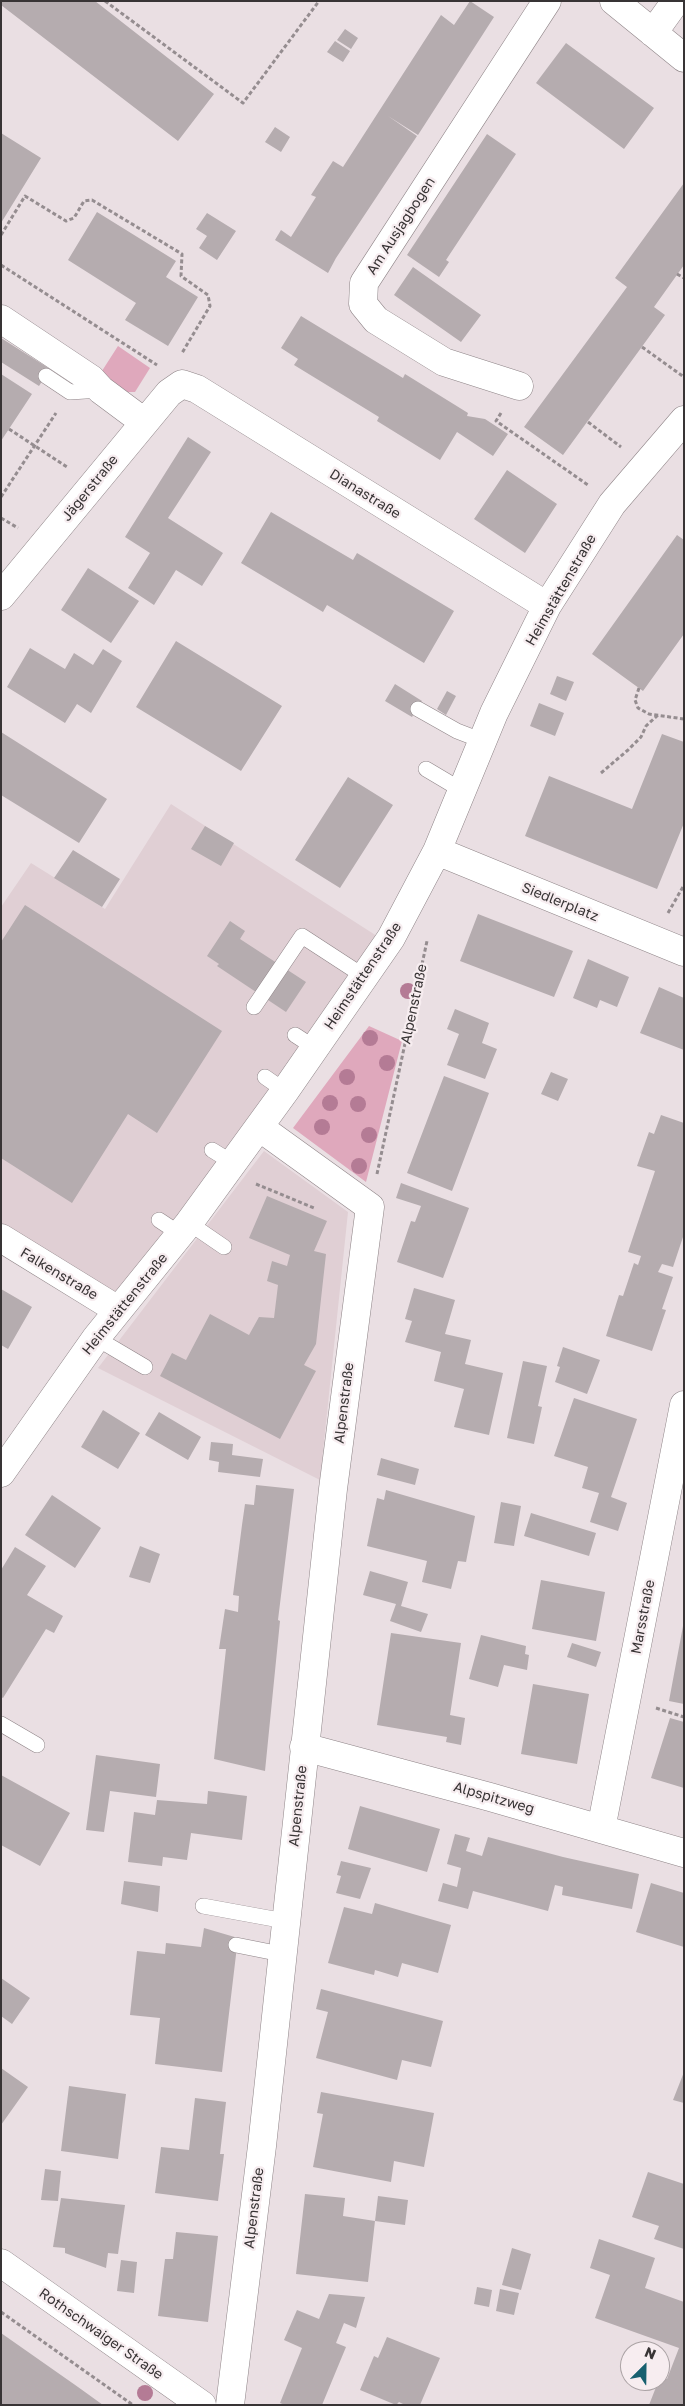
<!DOCTYPE html>
<html>
<head>
<meta charset="utf-8">
<style>
	body { margin:0 }
	#map { position:relative; width:685px; height:2406px; overflow:hidden; background:#eadfe3; font-family:"Golos Text",sans-serif }
	canvas { display:block }
	.frame { position:absolute; inset:0; border:2px solid #383435; pointer-events:none }
	.north { position:absolute; left:620px; top:2341px; width:50px; height:50px; box-sizing:border-box; background:#f7edf0; border:1px solid #aba3a5; border-radius:50%; rotate:23deg; font-size:14px; font-weight:700; line-height:20px; text-align:center; color:#383435 }
	.north::after { content:''; display:block; margin:auto; width:18px; height:22px; background:#17606f; clip-path:polygon(50% 0,100% 100%,50% 72%,0 100%) }
</style>
</head>
<body>
<div id="map">
<canvas width="685" height="2406"></canvas>
<div class="frame"></div>
<div class="north">N</div>
</div>
<script>
const c = document.querySelector('canvas').getContext('2d');
c.lineJoin = 'round';
function fillPath(path, color) {
  c.fillStyle = color;
  c.fill(path, 'evenodd');
}
function shape(rows) {
  const path = new Path2D();
  for (const r of rows) {
    path.moveTo(r[0], r[1]);
    for (let i = 2; i < r.length; i += 2) path.lineTo(r[i], r[i + 1]);
  }
  return path;
}
function strokePath(path, color, width, dash) {
  c.strokeStyle = color;
  c.lineWidth = width;
  c.lineCap = dash ? 'butt' : 'round';
  c.setLineDash(dash || []);
  c.stroke(path);
}
function drawText(font, color, halo, rows, align = 'center') {
  c.font = font + ' "Golos Text",sans-serif';
  c.lineWidth = 4.5;
  c.setLineDash([]);
  c.textBaseline = 'middle';
  c.strokeStyle = halo;
  c.fillStyle = color;
  for (const [text, x, y, turn = 0] of rows) {
    c.save();
    c.translate(x, y);
    c.rotate((+turn || 0) * Math.PI / 180);
    c.textAlign = isNaN(turn) ? turn : align;
    if (halo) c.strokeText(text, 0, 0);
    c.fillText(text, 0, 0);
    c.restore();
  }
}
const built = shape([
	[171,804,380,938,120,1298,1,1227,1,907,31,863,105,909],
	[264,1151,348,1212,320,1480,98,1368]
]);
const green = shape([
	[118,346,150,368,135,392,126,392,100,374],
	[369,1026,402,1041,366,1182,293,1128]
]);
const building = shape([
	[1,1,95,1,214,94,178,141,1,5],
	[470,1,494,17,418,135,388,116,417,136,336,258,328,273,275,240,281,230,291,237,316,197,311,195,333,161,343,167,441,15,454,25],
	[345,29,358,38,351,49,337,40],
	[335,41,350,51,343,62,327,52],
	[566,43,654,108,624,149,536,83],
	[275,127,290,137,281,152,265,142],
	[1,133,41,158,1,223],
	[487,134,516,154,446,260,449,262,439,277,407,255],
	[684,183,684,265,654,307,665,315,563,455,524,427,627,287,615,278],
	[97,212,176,261,166,277,198,297,168,346,125,320,136,303,68,260],
	[207,213,236,231,217,260,199,248,207,236,196,229],
	[413,267,481,315,461,342,394,295],
	[301,316,403,378,405,374,468,413,467,416,485,419,508,434,493,456,457,432,440,460,377,421,379,417,294,365,298,359,281,348],
	[1,338,50,369,39,386,1,362],
	[1,374,32,394,1,441],
	[188,437,211,452,168,518,223,553,202,586,176,570,154,605,128,588,150,553,125,537],
	[507,470,557,504,525,553,474,519],
	[271,512,353,560,357,553,454,611,424,663,327,605,323,612,241,563],
	[677,535,684,540,684,634,643,691,592,654],
	[88,568,139,601,111,643,61,610],
	[176,641,282,706,241,771,136,707],
	[30,648,65,669,74,653,93,665,103,649,122,661,91,713,77,704,65,723,7,687],
	[557,676,574,682,566,701,550,694],
	[395,684,422,701,412,717,385,701],
	[447,691,456,696,446,715,437,709],
	[539,703,564,713,555,736,530,726],
	[1,732,107,799,79,843,1,795],
	[662,734,684,742,684,823,657,889,525,836,549,776,632,809],
	[348,777,393,805,340,888,295,860],
	[205,826,234,843,221,866,191,849],
	[73,850,120,879,102,907,54,878],
	[25,905,222,1031,157,1133,128,1114,72,1203,1,1158,1,942],
	[478,914,573,951,554,997,460,961],
	[230,921,245,931,240,939,306,982,286,1012,217,966,219,964,207,956],
	[588,959,629,977,617,1007,600,1000,597,1008,573,998],
	[659,987,684,998,684,1050,640,1033],
	[455,1009,489,1023,482,1043,497,1049,485,1079,447,1065,459,1034,447,1029],
	[551,1072,568,1079,558,1101,541,1094],
	[444,1076,489,1093,452,1191,407,1173],
	[661,1115,684,1123,684,1234,673,1267,662,1264,658,1272,673,1277,662,1309,666,1310,652,1351,606,1336,619,1295,623,1296,634,1263,638,1265,641,1256,628,1252,655,1171,637,1166,649,1132,654,1134],
	[401,1183,469,1208,443,1278,397,1262,411,1221,415,1222,421,1206,396,1198],
	[267,1196,327,1221,314,1251,326,1254,316,1344,304,1365,316,1371,280,1439,160,1376,172,1353,186,1360,210,1314,249,1335,259,1317,274,1318,278,1285,267,1281,272,1261,287,1266,290,1255,249,1238],
	[414,1288,455,1300,445,1334,471,1340,465,1364,503,1373,489,1435,454,1427,464,1389,434,1381,441,1352,405,1342,412,1321,405,1319],
	[1,1289,32,1307,8,1349,1,1345],
	[563,1347,600,1360,587,1394,555,1382,560,1367,557,1366],
	[523,1361,547,1366,538,1406,542,1407,534,1444,507,1438],
	[574,1398,637,1419,611,1497,627,1503,618,1531,590,1522,599,1493,582,1488,588,1467,554,1456],
	[103,1410,140,1433,118,1469,81,1447],
	[159,1412,201,1437,188,1460,145,1435],
	[211,1442,233,1444,232,1455,263,1459,260,1477,218,1472,219,1462,209,1460],
	[381,1458,419,1469,415,1485,377,1475],
	[256,1485,294,1489,278,1620,280,1621,265,1771,214,1759,226,1649,219,1649,225,1609,238,1612,239,1596,233,1595,242,1525,245,1504,254,1505],
	[386,1490,475,1516,466,1562,458,1561,451,1589,422,1582,427,1561,367,1546,377,1498,384,1500],
	[52,1495,101,1528,75,1568,25,1535],
	[501,1502,521,1506,514,1546,494,1543],
	[531,1513,596,1533,589,1556,524,1536],
	[140,1546,160,1554,150,1583,129,1577],
	[15,1547,46,1566,27,1595,63,1616,54,1633,46,1629,3,1698,1,1697,1,1570],
	[370,1571,408,1582,401,1606,428,1614,421,1632,390,1621,396,1604,363,1595],
	[541,1580,605,1592,596,1641,532,1629],
	[683,1626,684,1627,684,1704,669,1701],
	[391,1633,461,1643,450,1715,465,1718,461,1745,446,1742,447,1737,377,1725],
	[481,1635,526,1646,525,1654,529,1655,527,1670,504,1665,498,1687,469,1679],
	[572,1643,601,1652,596,1667,567,1657],
	[533,1684,589,1694,577,1764,521,1754],
	[670,1718,684,1722,684,1788,651,1778],
	[96,1755,160,1764,156,1797,110,1791,104,1832,86,1830],
	[1,1775,70,1813,40,1866,1,1845],
	[208,1791,247,1796,242,1840,191,1833,187,1860,163,1857,162,1866,128,1862,134,1812,155,1815,157,1800,207,1804],
	[360,1806,440,1829,427,1872,348,1849],
	[455,1834,470,1838,466,1851,482,1856,488,1837,563,1857,639,1874,632,1909,562,1895,563,1887,555,1885,548,1911,473,1891,468,1909,438,1901,443,1883,457,1887,461,1868,447,1864],
	[341,1861,371,1868,360,1899,336,1893,341,1876,337,1875],
	[124,1881,160,1886,158,1912,121,1904],
	[651,1883,684,1893,684,1947,636,1932],
	[375,1903,451,1925,438,1973,402,1963,398,1977,375,1970,374,1975,328,1963,344,1907,372,1914],
	[204,1928,238,1938,222,2072,155,2064,160,2018,130,2015,137,1951,165,1954,166,1943,201,1947],
	[1,1978,30,1998,12,2024,1,2016],
	[321,1989,443,2021,431,2067,402,2060,397,2080,316,2058,328,2012,316,2009],
	[1,2068,28,2087,1,2125],
	[684,2072,684,2103,673,2100],
	[69,2086,126,2094,118,2159,61,2151],
	[321,2092,434,2113,424,2167,394,2161,391,2182,313,2167,323,2114,317,2113],
	[195,2098,226,2102,220,2154,224,2154,218,2201,155,2193,161,2147,189,2150],
	[45,2169,61,2171,58,2201,41,2200],
	[648,2172,684,2184,684,2249,654,2239,659,2226,632,2217],
	[305,2194,345,2198,343,2216,375,2221,368,2282,296,2274],
	[378,2196,408,2200,405,2225,375,2221],
	[61,2198,125,2205,118,2254,108,2253,106,2268,65,2253,65,2248,53,2247],
	[176,2232,218,2236,208,2322,158,2316,165,2259,173,2259],
	[599,2239,655,2258,645,2288,684,2302,684,2405,649,2405,660,2377,667,2379,679,2348,595,2318,610,2275,590,2268],
	[512,2248,531,2254,521,2290,502,2285],
	[121,2260,137,2262,134,2293,117,2291],
	[477,2287,492,2290,489,2307,474,2304],
	[500,2289,519,2293,514,2315,496,2311],
	[329,2294,365,2297,356,2328,344,2323,336,2343,346,2347,322,2405,285,2405,280,2403,302,2348,284,2340,297,2310,319,2319],
	[1,2333,78,2387,103,2405,1,2405],
	[387,2337,440,2358,420,2405,405,2405,399,2402,396,2405,360,2390,374,2356,378,2358]
]);
const path = shape([
	[105,1,243,103,319,1],
	[1,235,25,196,66,221,74,218,84,201,92,200,182,254,181,276,208,295,210,306,182,353],
	[1,265,157,365],
	[677,274,684,278],
	[642,347,684,377],
	[501,413,496,421,588,485],
	[588,422,621,447],
	[9,429,67,467],
	[1,497,56,413],
	[1,518,18,528],
	[639,688,635,700,638,708,649,714,684,719],
	[601,773,628,750,641,737,646,726,659,714],
	[668,913,684,885],
	[377,1174,427,941],
	[256,1184,314,1208],
	[656,1708,684,1717],
	[1,2312,133,2405]
]);
const service = shape([
	[46,376,70,392,101,390],
	[418,709,457,731,483,741],
	[426,769,463,791],
	[254,1007,302,936,365,977],
	[295,1035,315,1048],
	[265,1077,285,1091],
	[212,1150,233,1163],
	[159,1220,180,1234],
	[189,1223,224,1247],
	[96,1338,145,1367],
	[1,1724,37,1745],
	[203,1906,285,1921],
	[236,1945,281,1954]
]);
const minor = shape([
	[614,1,684,58],
	[653,33,676,1],
	[1,319,91,379,101,390,144,422],
	[519,386,444,362,376,320,363,304,364,283,547,1],
	[1,596,169,393,182,384,197,389,547,606],
	[437,851,684,952],
	[1,1238,118,1310],
	[1,1473,96,1338,189,1223,285,1091,391,938,437,851,494,713,547,606,612,504,684,420],
	[304,1747,490,1797,684,1853],
	[601,1829,684,1405],
	[1,2263,202,2405],
	[230,2405,262,2146,333,1489,370,1207,259,1127]
]);
const trees = [
	[408,991],
	[370,1038],
	[387,1063],
	[347,1077],
	[330,1103],
	[358,1104],
	[322,1127],
	[369,1135],
	[359,1166],
	[145,2393]
];
const streetNames = [
	["Am Ausjagbogen",401,226,-57],
	["Jägerstraße",90,488,-51],
	["Dianastraße",365,494,32],
	["Heimstättenstraße",561,590,-60],
	["Siedlerplatz",560,902,22],
	["Heimstättenstraße",363,976,-56],
	["Alpenstraße",414,1004,-78],
	["Falkenstraße",59,1274,31],
	["Heimstättenstraße",125,1304,-51],
	["Alpenstraße",344,1403,-83],
	["Marsstraße",643,1617,-79],
	["Alpspitzweg",494,1798,16],
	["Alpenstraße",298,1806,-84],
	["Alpenstraße",254,2208,-83],
	["Rothschwaiger Straße",101,2334,35]
];
fillPath(built, '#e0cfd4');
fillPath(green, '#dfa8bc');
fillPath(building, '#b5acaf');
strokePath(service, '#8e8487', 16);
strokePath(minor, '#8e8487', 29);
strokePath(path, '#958d90', 3, [4, 2.5]);
strokePath(service, '#fff', 15);
strokePath(minor, '#fff', 28);
c.fillStyle = '#b47b95';
for (const [x, y] of trees) {
  c.beginPath();
  c.arc(x, y, 8, 0, 2 * Math.PI);
  c.fill();
}
drawText('14px', '#383435', '#f7edf0', streetNames);
</script>
</body>
</html>
